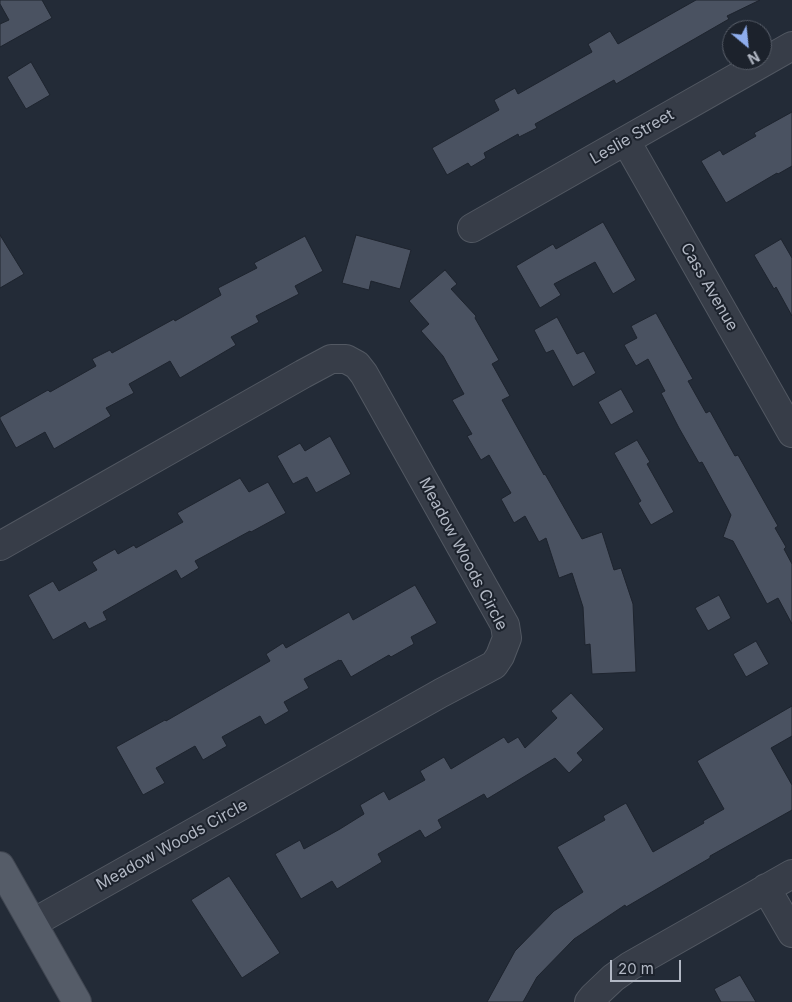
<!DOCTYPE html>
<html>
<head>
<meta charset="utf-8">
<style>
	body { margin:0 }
	#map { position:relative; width:792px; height:1002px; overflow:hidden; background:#232b37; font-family:Inter,sans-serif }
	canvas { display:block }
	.north { position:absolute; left:722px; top:20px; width:50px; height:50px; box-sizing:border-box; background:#1c222c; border:1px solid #585e69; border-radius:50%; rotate:152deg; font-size:14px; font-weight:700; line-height:20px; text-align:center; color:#b2b8c4 }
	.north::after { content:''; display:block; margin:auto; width:18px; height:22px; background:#8eaded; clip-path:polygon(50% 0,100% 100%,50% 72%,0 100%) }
	.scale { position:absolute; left:610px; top:960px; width:71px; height:22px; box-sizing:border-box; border:2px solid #b2b8c4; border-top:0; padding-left:6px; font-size:15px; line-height:18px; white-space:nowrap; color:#b2b8c4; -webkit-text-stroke:4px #1c222c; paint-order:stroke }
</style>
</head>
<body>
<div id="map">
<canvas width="792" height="1002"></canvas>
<div class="north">N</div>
<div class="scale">20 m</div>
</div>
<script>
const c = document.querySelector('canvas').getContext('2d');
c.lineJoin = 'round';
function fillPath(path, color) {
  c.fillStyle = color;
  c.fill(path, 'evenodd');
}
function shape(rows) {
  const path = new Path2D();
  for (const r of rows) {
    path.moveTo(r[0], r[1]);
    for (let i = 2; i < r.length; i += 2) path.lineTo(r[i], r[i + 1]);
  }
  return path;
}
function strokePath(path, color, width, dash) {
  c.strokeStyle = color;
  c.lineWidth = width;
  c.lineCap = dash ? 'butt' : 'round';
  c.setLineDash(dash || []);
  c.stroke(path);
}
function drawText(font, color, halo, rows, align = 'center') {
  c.font = font + ' Inter,sans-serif';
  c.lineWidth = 4;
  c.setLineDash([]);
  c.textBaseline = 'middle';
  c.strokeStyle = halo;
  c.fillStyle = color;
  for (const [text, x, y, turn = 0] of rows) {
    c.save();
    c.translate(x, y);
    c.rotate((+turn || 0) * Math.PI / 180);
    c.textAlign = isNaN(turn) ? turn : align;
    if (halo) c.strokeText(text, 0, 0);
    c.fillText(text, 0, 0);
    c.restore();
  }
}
const building = shape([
	[0,0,42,0,52,18,0,47,0,24,9,20,0,4,0,0],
	[696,0,760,0,727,16,729,19,616,84,614,80,535,124,537,128,519,137,518,134,484,153,486,158,471,167,468,163,447,175,432,148,499,110,494,100,515,88,518,94,592,52,588,44,610,31,618,44,696,0],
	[31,62,50,95,26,109,7,77,31,62],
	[792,112,792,166,778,174,777,173,726,203,701,161,720,150,723,155,756,136,754,133,792,112],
	[603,222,636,280,613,294,595,262,554,284,561,295,540,308,516,266,553,244,556,249,603,222],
	[0,235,24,274,0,288,0,235],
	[356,235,411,250,400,289,371,281,369,290,342,283,356,235],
	[305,236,323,271,295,286,299,294,256,316,259,322,231,337,236,345,180,378,170,361,129,384,134,393,106,408,111,416,54,449,45,432,16,448,0,419,0,417,48,390,50,392,96,366,92,359,110,350,112,353,174,319,175,321,221,295,218,288,257,268,254,263,305,236],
	[781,239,792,258,792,316,776,287,774,289,754,255,781,239],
	[445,270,457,284,451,289,476,316,475,318,499,360,492,364,510,396,502,400,544,475,545,474,582,539,602,532,614,570,621,568,633,604,636,672,592,674,590,644,585,645,583,607,572,573,559,578,546,538,539,542,525,516,514,523,501,499,511,493,489,455,481,460,467,436,472,434,452,400,464,394,443,356,421,331,429,324,409,301,445,270],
	[656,313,693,379,688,381,706,413,710,411,735,456,738,455,778,526,775,528,786,547,784,549,792,564,792,624,778,598,767,604,733,541,723,537,731,515,702,462,699,463,679,428,661,393,665,391,648,359,636,366,624,345,637,338,631,326,656,313],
	[557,317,577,354,584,351,596,373,573,387,553,350,546,353,534,330,557,317],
	[621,389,634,412,611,425,598,402,621,389],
	[330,436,351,474,316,493,307,477,293,484,277,456,300,443,305,451,330,436],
	[637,440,650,462,647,464,674,512,651,525,638,503,641,501,614,453,637,440],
	[240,478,249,492,268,482,286,513,251,532,250,531,195,561,199,568,181,579,176,570,103,612,107,620,89,629,85,622,53,640,28,595,53,581,59,591,97,570,92,562,115,549,118,554,134,545,136,548,183,522,177,513,240,478],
	[415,585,437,623,411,637,414,644,391,657,389,655,351,677,341,660,340,661,339,660,304,679,309,688,284,702,289,711,265,725,260,716,222,737,227,746,203,760,195,746,156,768,165,783,143,795,116,747,165,720,166,721,270,661,266,654,283,643,286,648,349,612,353,620,415,585],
	[719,595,731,618,708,631,695,608,719,595],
	[756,641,769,664,746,677,733,654,756,641],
	[571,693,604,729,577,753,583,760,569,773,555,758,487,799,484,794,438,820,442,828,425,838,420,830,378,854,382,862,337,889,332,881,301,899,275,854,300,840,304,849,340,829,364,814,360,805,384,791,389,800,425,780,420,771,444,757,451,769,504,737,508,743,518,737,525,748,557,718,551,711,571,693],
	[792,706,792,736,771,748,792,785,792,810,710,856,710,858,626,907,625,905,574,939,537,977,523,1002,487,1002,515,951,554,911,583,892,557,847,605,820,603,816,626,803,653,852,704,823,703,821,724,809,697,761,792,706],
	[229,876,280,953,242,978,191,900,229,876],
	[740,975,756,1002,721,1002,714,989,740,975]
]);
const minor = shape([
	[626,141,792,433],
	[472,228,792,46],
	[0,546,303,374,331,359,346,359,357,365,364,374,505,625,507,638,500,656,494,665,441,693,33,923],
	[766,888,792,933],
	[589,1002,593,997,613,978,630,966,792,874]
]);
const major = shape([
	[0,866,77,1002]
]);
const streetNames = [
	["Leslie Street",632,137,-30],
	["Cass Avenue",709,287,60],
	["Meadow Woods Circle",463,554,62],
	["Meadow Woods Circle",172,845,-29]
];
fillPath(building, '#4a5261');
strokePath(building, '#1e242e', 1);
strokePath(minor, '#525862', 30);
strokePath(major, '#404651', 30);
strokePath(minor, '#373d48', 28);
strokePath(major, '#555c68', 28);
drawText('16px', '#b2b8c4', '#1c222c', streetNames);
</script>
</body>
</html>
